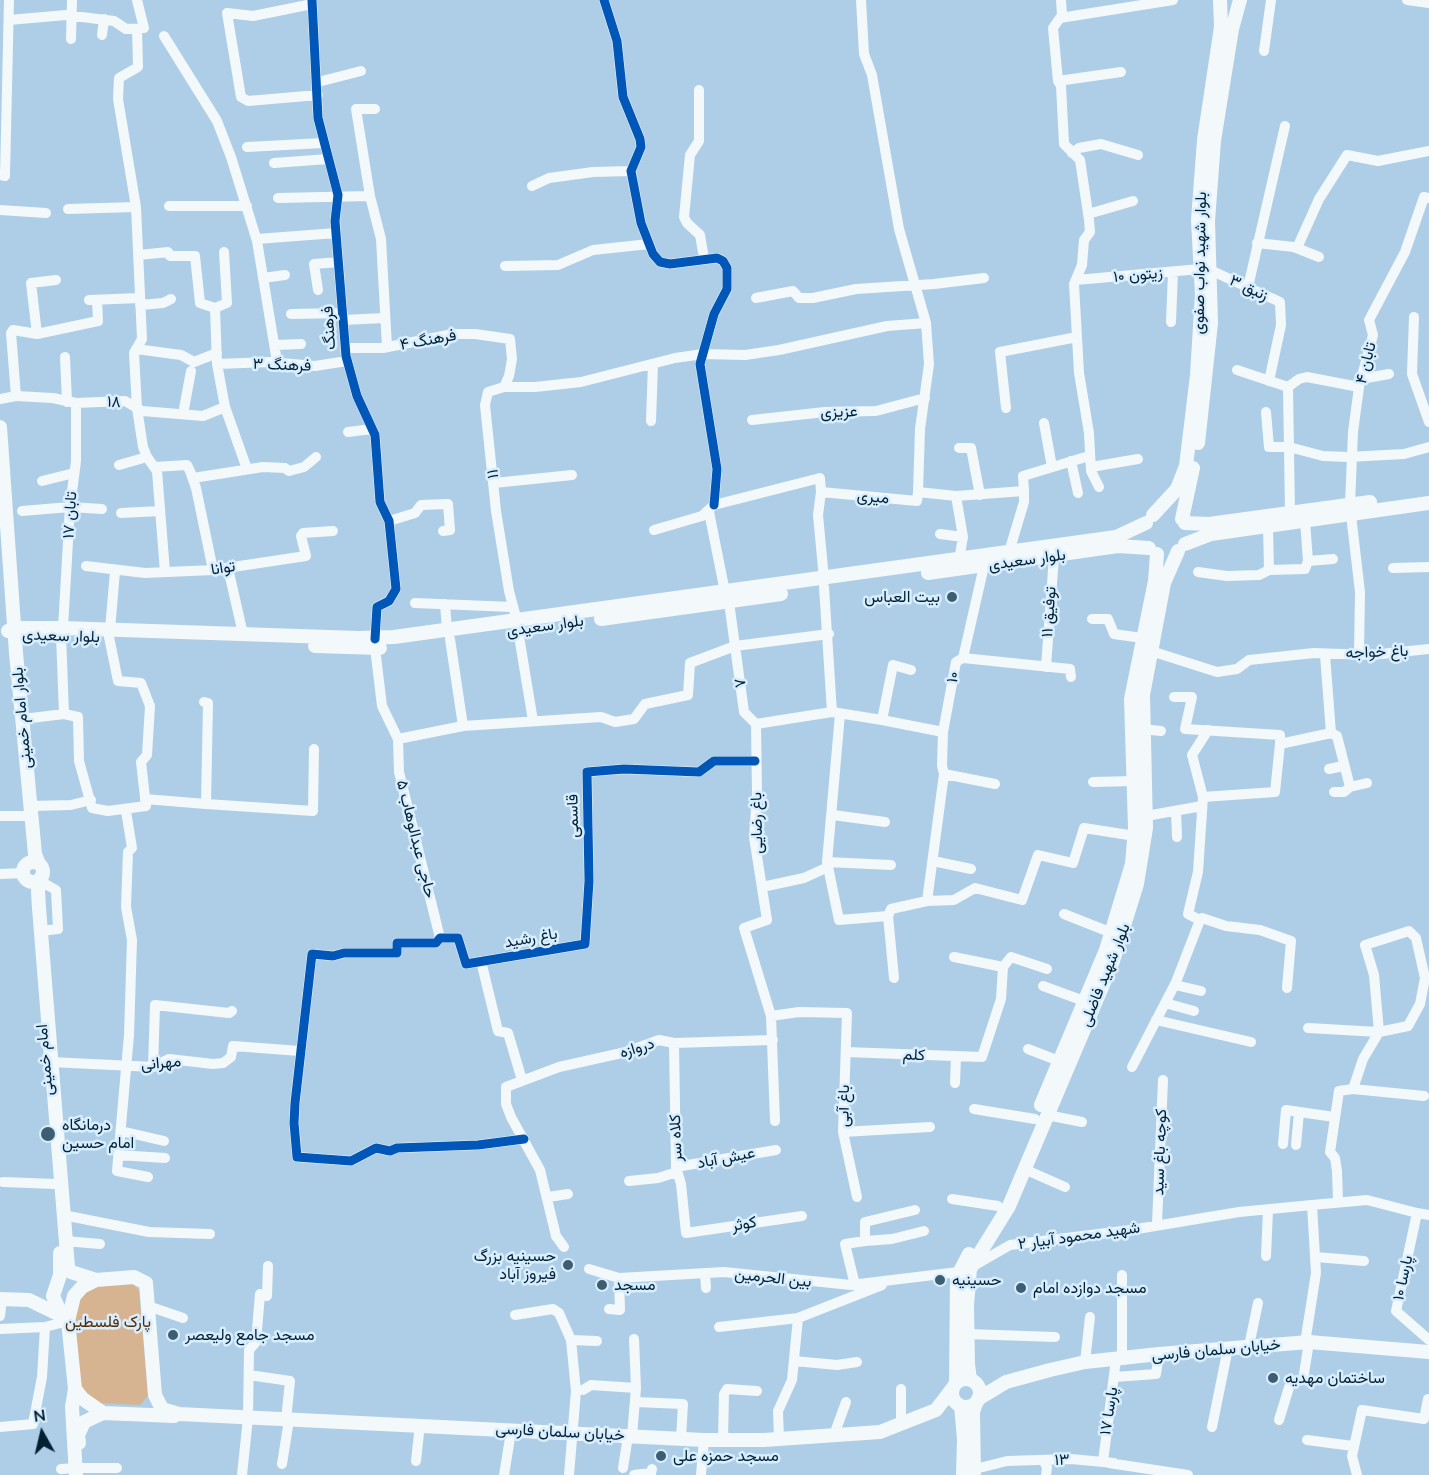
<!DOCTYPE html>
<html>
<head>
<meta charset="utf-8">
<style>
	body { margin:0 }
	#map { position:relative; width:1429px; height:1475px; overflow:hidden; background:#adcee6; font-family:Mulish,sans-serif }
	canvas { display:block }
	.north { position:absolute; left:12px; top:1403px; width:60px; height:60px; -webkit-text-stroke:4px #d8eeff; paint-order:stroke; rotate:352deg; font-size:16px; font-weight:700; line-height:24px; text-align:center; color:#002033 }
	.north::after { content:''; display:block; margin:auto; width:21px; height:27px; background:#002033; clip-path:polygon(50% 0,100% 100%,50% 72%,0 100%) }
</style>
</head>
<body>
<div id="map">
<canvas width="1429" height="1475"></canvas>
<div class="north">N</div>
</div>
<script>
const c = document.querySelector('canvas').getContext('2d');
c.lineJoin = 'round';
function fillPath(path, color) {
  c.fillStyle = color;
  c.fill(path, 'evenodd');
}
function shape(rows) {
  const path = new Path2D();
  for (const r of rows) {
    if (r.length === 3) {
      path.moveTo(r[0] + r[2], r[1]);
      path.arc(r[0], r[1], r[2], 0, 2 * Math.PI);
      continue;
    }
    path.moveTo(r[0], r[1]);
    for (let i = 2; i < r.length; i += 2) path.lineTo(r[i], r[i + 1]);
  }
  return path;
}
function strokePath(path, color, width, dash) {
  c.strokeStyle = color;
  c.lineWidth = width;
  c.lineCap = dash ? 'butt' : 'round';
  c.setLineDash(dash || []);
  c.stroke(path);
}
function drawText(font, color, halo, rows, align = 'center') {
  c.font = font + ' Mulish,Vazirmatn,sans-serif';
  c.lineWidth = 5;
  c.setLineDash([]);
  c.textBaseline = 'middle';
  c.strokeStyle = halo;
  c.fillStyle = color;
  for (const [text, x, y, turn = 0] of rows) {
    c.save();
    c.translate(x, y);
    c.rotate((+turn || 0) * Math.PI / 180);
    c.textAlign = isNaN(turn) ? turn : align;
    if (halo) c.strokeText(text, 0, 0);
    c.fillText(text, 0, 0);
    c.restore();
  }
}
const green = shape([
	[131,1283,139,1290,148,1396,140,1405,97,1403,81,1390,73,1319,76,1297,85,1286]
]);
const minor = shape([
	[312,0,318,118,338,195,335,221,346,356,357,396,375,435,380,502,389,521,396,589,389,601,377,607,375,639],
	[604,0,617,41,623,97,640,139,641,147,631,171,641,223,653,254,660,262,670,264,717,258,723,261,727,268,727,289,714,314,700,364,717,469,714,505],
	[861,0,864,54,872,75,899,229,926,323,929,364,920,429,918,492],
	[1061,0,1062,15,1053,28,1058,81,1061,86,1064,144,1080,160,1089,220,1090,232,1084,240,1082,265,1074,284,1079,373,1089,433,1091,471,1099,487],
	[1407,0,1429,3],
	[312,4,253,16,227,13,241,97,248,101,318,95],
	[1060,18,1173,0],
	[9,20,66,15,114,21,126,29,144,28,137,0],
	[137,29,138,67,119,78,118,99,136,207,142,339,134,353,137,408,143,447,147,457,157,471,165,572],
	[102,35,104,19],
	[164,36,217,121,231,157,257,241,277,362],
	[71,39,72,0],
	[1264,51,1271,0],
	[1058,81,1121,72],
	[318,82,361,71],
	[699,90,699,141,690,155,684,217,687,223,700,235,704,258],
	[247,147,323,143],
	[1072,153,1079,148,1101,144,1138,155],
	[274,163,328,159],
	[0,175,5,176,9,0],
	[532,186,549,178,593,172,631,171],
	[370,196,356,109,375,109],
	[278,198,370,196,381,239,387,347],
	[169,206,247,206],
	[68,209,136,207],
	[0,210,46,213],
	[1088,214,1133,201],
	[257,239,336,233],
	[1257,243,1294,247,1319,257],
	[1297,248,1319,199,1347,155,1378,161,1429,151],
	[139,255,168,252,170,256,195,256,200,303,215,308,217,364,225,407,247,469],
	[505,266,558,265,593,250,649,244],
	[1210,270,1280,302,1281,325,1269,381],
	[263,278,285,275],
	[1076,280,1200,269],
	[1248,287,1285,126],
	[318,290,314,264,338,262],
	[756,298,793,291,799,298,813,298,856,289,934,284,984,278],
	[89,300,140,298],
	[140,305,163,303,171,299],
	[215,308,227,303,224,252],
	[291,314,343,313],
	[1414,317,1412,374,1429,422],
	[344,320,384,318],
	[1171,322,1173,272],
	[37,334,31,283,56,280],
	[275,345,301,344],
	[346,348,383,348,453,334,475,334,510,339,512,359,509,376,504,387,488,392,485,405,496,511,509,591,517,621],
	[136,349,181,355,194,362,217,353],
	[65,357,67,402],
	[217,364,270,362,315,366,347,361],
	[1237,370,1288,387],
	[1361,379,1389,374],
	[504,387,535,387,581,382,675,358,703,354,745,355,779,350,887,326,926,323],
	[1288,387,1290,513],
	[1288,387,1299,379,1307,377,1359,387],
	[16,396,11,333,13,330,37,334,98,321,97,300],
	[0,399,16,396,53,398,76,403,125,401,142,411,203,416,225,407],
	[1006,408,1000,352,1077,337],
	[1266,412,1269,447,1289,447,1323,456,1348,457,1404,454,1429,447],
	[183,414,191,371],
	[752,420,825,412,876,411,925,398],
	[651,421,653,364],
	[1044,423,1052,467],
	[348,432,372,429],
	[959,448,971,448,980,495],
	[1071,461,1078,493],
	[119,465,147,457],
	[154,467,187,465,190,471,196,488,213,570],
	[1091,467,1138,459],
	[193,478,263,467,285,468,289,471,304,467,316,457],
	[42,481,74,473],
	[494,483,572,475],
	[821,492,818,515,824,579],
	[956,496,963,537,959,560],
	[1350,505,1353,432,1359,387,1373,335,1369,320,1405,252,1424,197,1429,198],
	[22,511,70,507,102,509],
	[709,512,725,592],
	[121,513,160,511],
	[1351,515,1360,592,1359,653],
	[389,521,415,513,421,505,448,504,450,530,443,531],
	[1305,521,1308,561],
	[1268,526,1269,570],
	[654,530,702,516,714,505,820,478,821,492,917,501,918,492,956,496,1024,491,1023,476,1089,456],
	[940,534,963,537],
	[1009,552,1024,502,1024,491],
	[86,566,145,573,213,570,306,556,301,536,303,533,333,531],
	[228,568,243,634],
	[1393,568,1429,567],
	[1198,572,1227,576,1259,575,1269,570,1305,569,1308,561,1333,559],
	[824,587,832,712],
	[729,602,744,712,756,724,757,794,754,837,767,920,744,928,771,1016,775,1121],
	[415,603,512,607],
	[445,604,447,630],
	[1092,619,1108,619,1114,634,1142,638],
	[63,628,70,507,76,461,76,403],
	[110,630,115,571],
	[518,630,533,721],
	[61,635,64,714],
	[450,639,463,726],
	[375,648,382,706,398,739,399,772,440,938],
	[1151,651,1217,672,1237,669,1249,660,1314,653,1371,655,1429,649],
	[1325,655,1331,733],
	[963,658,1070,669,1071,677],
	[1046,667,1054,556],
	[1174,697,1192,697,1185,729,1280,735,1280,744],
	[840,714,827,862,839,920,888,916,891,909,927,901],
	[23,719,64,714,78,717,79,761,92,808,108,811,146,806,141,762,147,755,150,706,141,683,118,681,109,637],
	[882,720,943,732,956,662,963,658,984,566],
	[756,724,832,712,882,720,893,665,911,670],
	[1142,729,1161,731],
	[943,732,942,766,944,774,927,901,954,900,975,888,1022,900,1038,855,1073,863,1084,828,1135,836],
	[398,739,463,726,601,717,615,722,634,719,645,704,688,695,690,663,735,646,829,634],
	[1329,769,1343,766],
	[944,774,995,784],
	[1093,782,1133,781],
	[1334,792,1344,792,1350,787],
	[1203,797,1275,792,1280,744,1331,733,1337,736,1350,787,1367,783],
	[145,799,206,804,208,703,204,702],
	[206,804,313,811,314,749],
	[31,806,71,805,91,800],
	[126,811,132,848,128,852,126,907,132,940,129,1035,117,1171,148,1177],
	[1176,811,1177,837],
	[833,815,885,822],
	[0,816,25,816],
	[1146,816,1202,806],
	[933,861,971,869],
	[827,862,891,865],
	[0,874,23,873],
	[40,881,56,890,58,929,41,931],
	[762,887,804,878,828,867],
	[1064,914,1112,933],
	[888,916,894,978],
	[1200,920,1202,918,1226,926,1260,930,1291,941,1287,988],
	[954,957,1003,967],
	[481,961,498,1031,508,1033,522,1080],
	[1175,985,1201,991],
	[1043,986,1084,1001],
	[1165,1003,1194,1011],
	[771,1016,799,1012,847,1013,843,1132,857,1197],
	[1156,1020,1251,1042],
	[1308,1028,1379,1032,1374,975,1365,945,1409,931,1416,938,1425,978,1420,1004,1408,1026,1379,1032,1363,1059,1353,1089,1339,1091,1330,1152,1335,1158,1337,1171,1338,1202],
	[674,1043,676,1167,681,1184,686,1233,802,1216],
	[1028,1049,1059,1061],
	[846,1052,982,1057,1001,999,1003,967,1011,957,1047,969],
	[51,1062,153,1067,169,1059,213,1064,223,1063,231,1057,233,1046,300,1051],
	[153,1067,155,1005,229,1013,232,1011],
	[1132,1067,1176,982,1200,920,1188,914,1198,872,1203,797,1192,755,1208,730],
	[955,1083,956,1057],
	[1353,1089,1424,1096],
	[974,1109,1035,1119],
	[1047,1115,1082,1122],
	[121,1131,164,1141],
	[843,1132,930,1127],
	[524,1139,478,1145,397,1148,390,1151,376,1148,351,1161,297,1157,294,1123,295,1103,312,954,333,956,344,953,397,953,397,943,436,943,440,938,458,938,466,964,585,944,589,881,587,772,624,769,699,772,714,761,755,761],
	[1283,1144,1286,1110,1334,1117],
	[1296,1145,1299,1112],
	[118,1155,165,1158],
	[676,1167,776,1150],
	[1024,1169,1065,1187],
	[629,1181,658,1178,677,1172],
	[3,1182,55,1184],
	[548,1197,568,1194],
	[952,1199,998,1206],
	[915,1210,865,1222,865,1241,892,1239,924,1231],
	[63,1215,149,1232,210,1234],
	[1429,1215,1417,1213,1396,1311,1429,1340],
	[1157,1224,1163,1080],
	[65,1241,100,1244],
	[564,1247,556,1236,540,1170,511,1117,506,1104,506,1087,559,1067,626,1052,659,1040,674,1043,773,1040],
	[1266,1256,1268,1210],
	[1316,1257,1364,1261],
	[970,1268,1010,1245,1131,1230,1239,1212,1312,1205],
	[589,1269,619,1278,724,1272,851,1285,958,1272],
	[705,1273,706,1288],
	[1122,1275,1122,1358],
	[855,1285,845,1244,865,1241],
	[148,1306,183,1318],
	[609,1309,620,1310,619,1278],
	[515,1315,553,1309,559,1313,571,1340,576,1391,569,1475],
	[0,1316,2,1299],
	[719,1327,798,1318,882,1285],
	[0,1329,45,1327,68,1321],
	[967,1334,1055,1337],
	[571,1340,597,1341],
	[1305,1343,1316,1273,1312,1205,1367,1200,1417,1213],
	[1249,1346,1258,1303],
	[794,1361,837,1365,857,1362],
	[1085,1362,1090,1317],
	[249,1375,290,1381,286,1420],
	[1114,1377,1156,1374,1159,1354],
	[901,1389,901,1425],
	[583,1390,591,1385,636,1388],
	[635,1402,683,1404,681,1438],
	[1279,1420,1291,1381,1303,1380,1309,1342],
	[0,1427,33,1424,42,1377,45,1327],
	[1212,1427,1228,1348],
	[834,1435,846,1402],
	[632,1436,636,1388,634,1339],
	[779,1439,778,1411,792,1380,798,1318],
	[723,1440,724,1394,727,1389,757,1391],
	[1307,1440,1353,1446],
	[1043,1460,1047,1467,1046,1475],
	[416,1461,420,1424],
	[1103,1462,1116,1359],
	[1109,1463,1188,1475],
	[282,1464,289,1420],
	[81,1468,117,1468],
	[623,1468,628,1436],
	[61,1469,76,1468],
	[975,1469,1007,1461,1071,1459,1114,1463],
	[242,1475,248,1418,249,1350,256,1342,260,1294,267,1296,268,1266],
	[504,1475,510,1438],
	[634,1475,651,1473,652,1469],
	[701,1475,704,1440],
	[1357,1475,1352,1456,1362,1410,1424,1419,1428,1399]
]);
const major = shape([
	[0,427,16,653,35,854,39,864],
	[1198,443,1211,323,1208,221,1214,141,1232,29,1240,0],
	[1153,515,1177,489,1186,466,1197,375,1202,294,1198,220,1204,140,1221,27,1220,0],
	[1182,519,1193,468],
	[1185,523,1209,524,1370,502],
	[1185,544,1211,534,1429,503],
	[928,573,1118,546,1149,548],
	[601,619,781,594],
	[8,631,15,628,63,628,358,638,394,637,1116,537,1146,523],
	[315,646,380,648],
	[33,872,10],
	[41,877,38,891,39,908,68,1267,71,1272,96,1280,134,1277,146,1283,155,1395,162,1409,179,1414,704,1440,764,1440,880,1432,936,1410,952,1389],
	[1041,1105,1106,950,1132,864,1135,828,1131,699,1155,581,1157,554],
	[60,1253,60,1275,53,1296,61,1314],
	[0,1299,29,1300,62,1316],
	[966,1393,14],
	[970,1380,968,1364,967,1305,970,1269,1009,1206,1113,961,1137,884,1146,828,1143,695,1164,583,1178,551],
	[956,1383,957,1277,969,1254],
	[75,1389,83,1399,103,1413,174,1416],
	[978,1399,1006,1382,1050,1370,1085,1362,1159,1354,1309,1342,1429,1352],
	[961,1406,964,1439,963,1475],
	[79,1443,78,1435,84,1422,103,1413],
	[76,1475,72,1407,75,1389,68,1321,74,1296,82,1287,96,1280],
	[974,1475,973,1412,976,1403]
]);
const cycleway = shape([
	[312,0,318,118,338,195,335,221,346,356,357,396,375,435,380,502,389,521,396,589,389,601,377,607,375,639],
	[604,0,617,41,623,97,640,139,641,147,631,171,641,223,653,254,660,262,670,264,717,258,723,261,727,268,727,289,714,314,700,364,717,469,714,505],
	[524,1139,478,1145,397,1148,390,1151,376,1148,351,1161,297,1157,294,1123,295,1103,312,954,333,956,344,953,397,953,397,943,436,943,440,938,458,938,466,964,585,944,589,881,587,772,624,769,699,772,714,761,755,761]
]);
const markers = [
	[952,597,6,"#3d5d72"],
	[48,1134,8,"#3d5d72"],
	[568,1265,6,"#3d5d72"],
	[940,1280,6,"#3d5d72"],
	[602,1285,6,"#3d5d72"],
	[1021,1288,6,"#3d5d72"],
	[173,1335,6,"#3d5d72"],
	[1273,1378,6,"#3d5d72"],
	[661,1456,6,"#3d5d72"]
];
const streetNames = [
	["بلوار شهید نواب صفوی",1200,263,-89],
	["زیتون ۱۰",1138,275,-5],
	["زنبق ۳",1249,288,25],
	["فرهنگ",329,328,-94],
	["فرهنگ ۴",428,340,-10],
	["تابان ۴",1366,363,-76],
	["فرهنگ ۳",282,365,2],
	["۱۸",114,402,3],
	["عزیزی",839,412,-2],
	["۱۱",493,474,-95],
	["میری",873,497,5],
	["تابان ۱۷",70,515,-86],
	["بلوار سعیدی",1027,560,-8],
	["توانا",223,568,-9],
	["توفیق ۱۱",1049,612,-86],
	["بلوار سعیدی",545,626,-8],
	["بلوار سعیدی",61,636,2],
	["باغ خواجه",1377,652,-2],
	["۱۰",953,677,-80],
	["۸",740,683,82],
	["بلوار امام خمینی",22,718,-95],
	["قاسمی",573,816,-91],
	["باغ رضایی",757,823,-91],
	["حاجی عبدالوهاب ۵",416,839,76],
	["باغ رشید",531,938,-10],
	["بلوار شهید فاضلی",1105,975,-68],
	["دروازه",637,1048,-17],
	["کلم",914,1055,3],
	["امام خمینی",45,1060,-95],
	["مهرانی",161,1063,-5],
	["باغ آبی",844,1106,-89],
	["کلاه سر",676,1138,-92],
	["کوچه باغ سید",1160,1152,-88],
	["عیش آباد",726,1158,-11],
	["کوثر",744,1224,-10],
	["شهید محمود آبیار ۲",1079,1236,-8],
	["بین الحرمین",773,1278,6],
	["پارسا ۱۰",1403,1278,-78],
	["خیابان سلمان فارسی",1216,1350,-5],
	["پارسا ۱۷",1109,1411,-81],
	["خیابان سلمان فارسی",560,1432,3],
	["۱۳",1062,1460,-1]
];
const poiNames = [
	["بیت العباس",940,597,"right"],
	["درمانگاه",62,1125],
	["امام حسین",62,1143],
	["حسینیه بزرگ",556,1256,"right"],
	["فیروز آباد",556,1274,"right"],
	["حسینیه",952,1280],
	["مسجد",614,1285],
	["مسجد دوازده امام",1033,1288],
	["مسجد جامع ولیعصر",185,1335],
	["ساختمان مهدیه",1285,1378],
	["مسجد حمزه علی",673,1456]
];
const parkNames = [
	["پارک فلسطین",108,1322]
];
fillPath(green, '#d6b492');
strokePath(minor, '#f3f8fb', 10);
strokePath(major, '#f3f8fb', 14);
strokePath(cycleway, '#0057b8', 9);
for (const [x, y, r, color] of markers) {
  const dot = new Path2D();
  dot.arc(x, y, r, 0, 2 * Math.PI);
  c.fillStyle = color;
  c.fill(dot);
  strokePath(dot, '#d8eeff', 2);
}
drawText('16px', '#002033', '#d8eeff', streetNames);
drawText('16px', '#002033', '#d8eeff', poiNames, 'left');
drawText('16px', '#532b00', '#d8eeff', parkNames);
</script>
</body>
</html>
